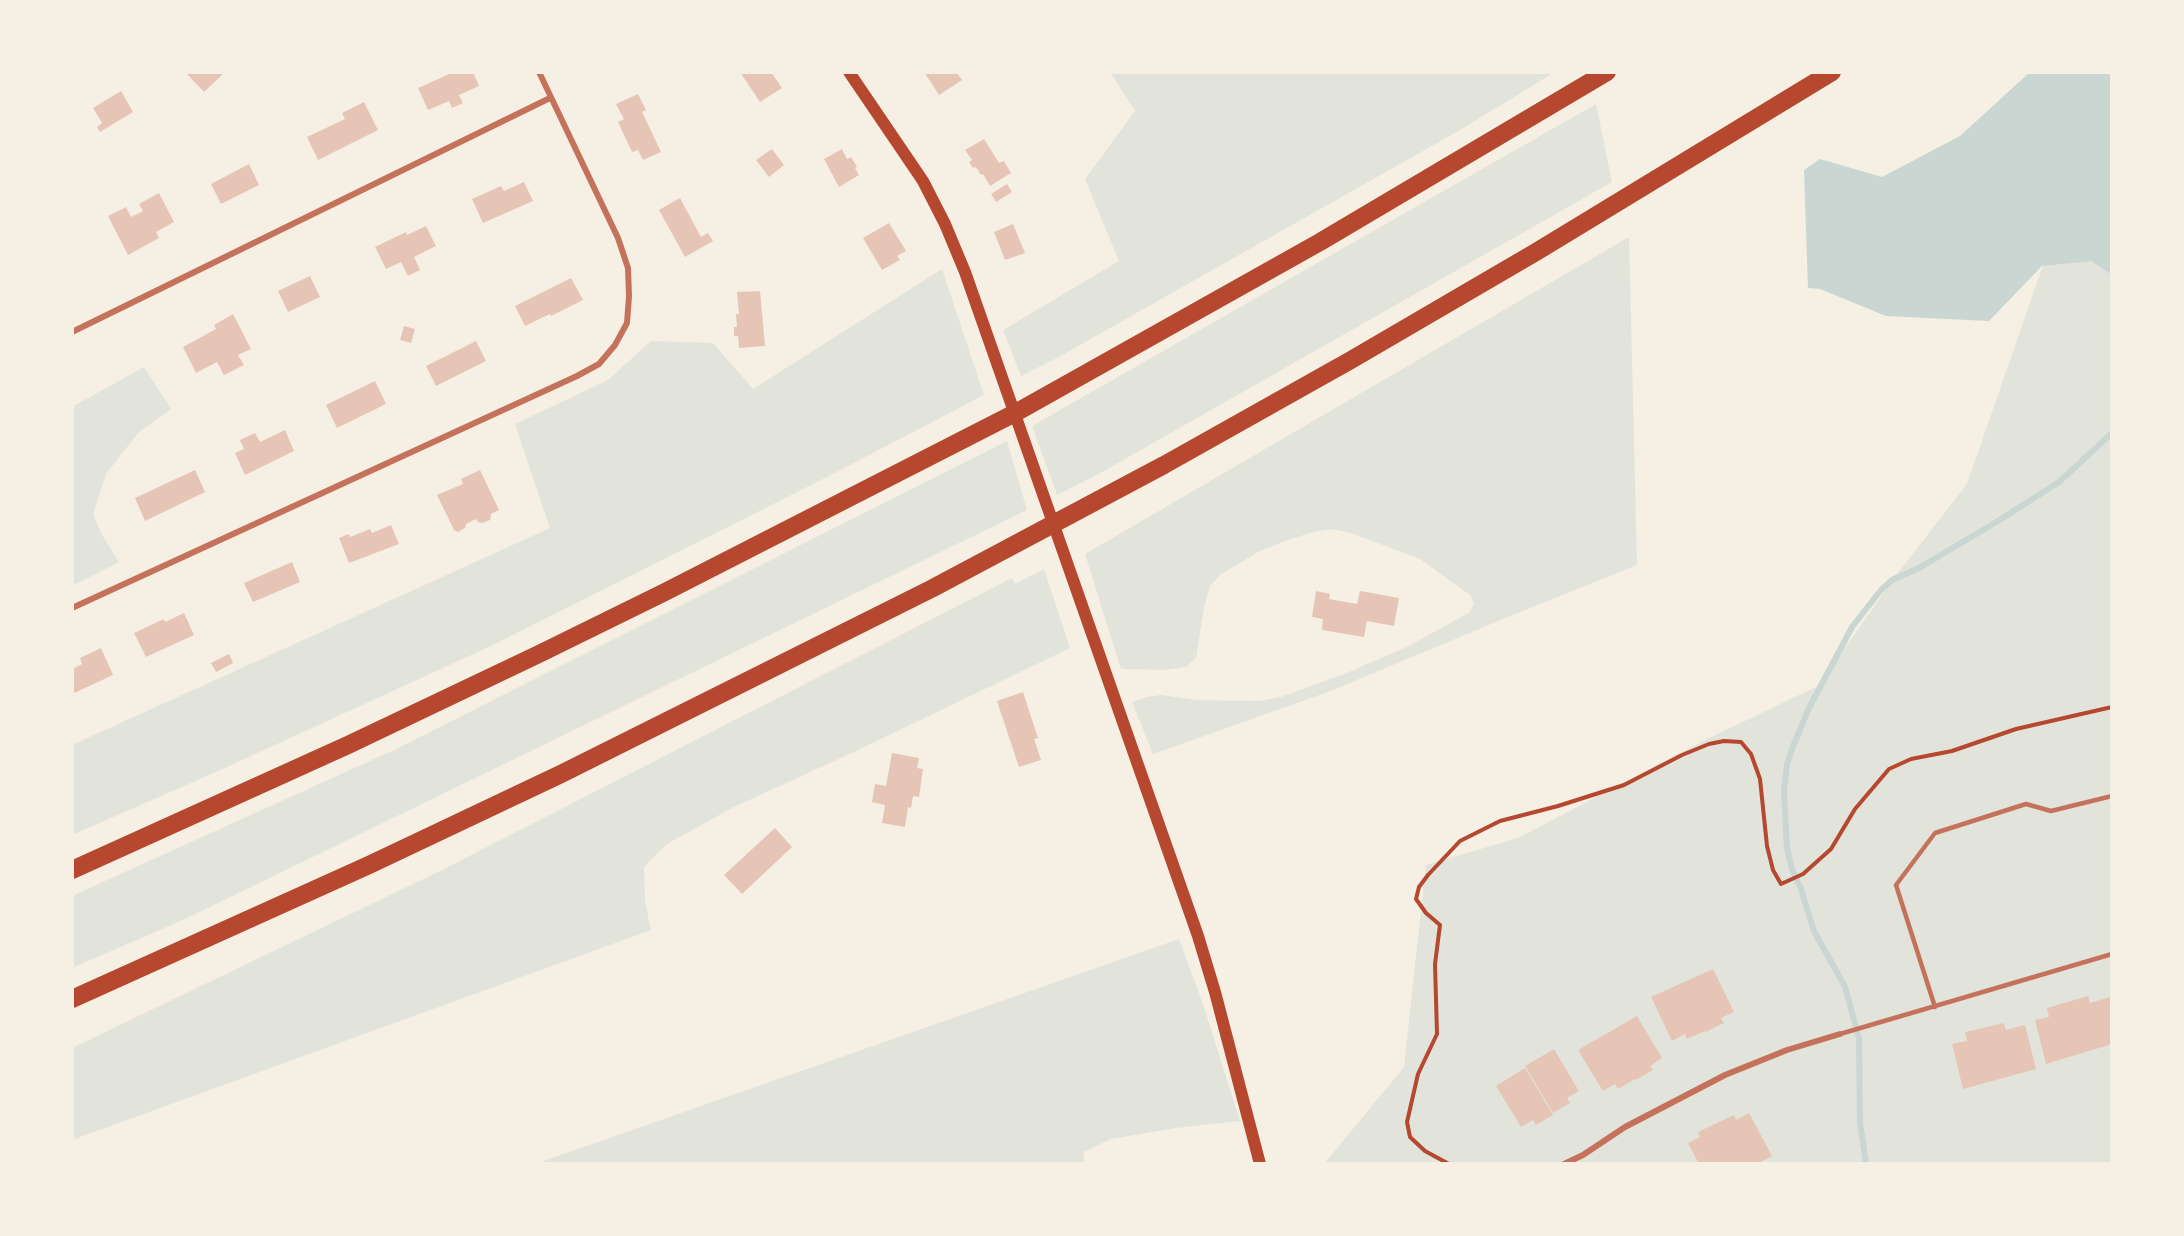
<!DOCTYPE html>
<html>
<head>
<meta charset="utf-8">
<style>
	body { margin:0 }
	#map { position:relative; width:2184px; height:1236px; overflow:hidden; background:#f6efe4; font-family:"Roboto Condensed",sans-serif }
	canvas { display:block }
	.frame { position:absolute; inset:0; border:74px solid #f6efe4; pointer-events:none }
</style>
</head>
<body>
<div id="map">
<canvas width="2184" height="1236"></canvas>
<div class="frame"></div>
</div>
<script>
const c = document.querySelector('canvas').getContext('2d');
c.lineJoin = 'round';
function fillPath(path, color) {
  c.fillStyle = color;
  c.fill(path, 'evenodd');
}
function shape(rows) {
  const path = new Path2D();
  for (const r of rows) {
    path.moveTo(r[0], r[1]);
    for (let i = 2; i < r.length; i += 2) path.lineTo(r[i], r[i + 1]);
  }
  return path;
}
function strokePath(path, color, width, dash) {
  c.strokeStyle = color;
  c.lineWidth = width;
  c.lineCap = dash ? 'butt' : 'round';
  c.setLineDash(dash || []);
  c.stroke(path);
}
const green = shape([
	[1110,72,1555,72,1460,130,1057,358,1021,376,1003,330,1119,261,1085,179,1135,111],
	[2110,72,2112,72,2112,1164,1324,1164,1404,1067,1426,865,1518,838,1707,739,1818,686,1894,578,1967,484],
	[1596,104,1612,182,1095,476,1057,495,1032,426],
	[1629,237,1637,565,1503,619,1328,692,1153,754,1132,702,1147,697,1161,695,1196,700,1259,701,1281,697,1344,674,1409,646,1470,612,1474,603,1470,595,1420,559,1351,533,1332,529,1313,532,1285,541,1260,551,1220,575,1210,586,1204,607,1196,658,1186,667,1165,670,1121,669,1085,554],
	[942,269,984,395,827,477,491,646,216,772,72,835,72,745,550,528,515,424,608,380,651,341,713,343,753,389],
	[144,367,171,409,138,433,106,474,93,514,102,535,119,562,72,586,72,407],
	[1007,441,1027,510,185,919,72,968,72,896,394,750],
	[1044,569,1070,648,858,750,732,808,667,844,644,867,645,902,651,930,72,1140,72,1048,440,871,1012,578,1015,584],
	[1179,939,1203,1004,1240,1121,1176,1128,1111,1139,1084,1152,1084,1164,535,1164]
]);
const water = shape([
	[2030,72,2112,72,2112,275,2091,261,2042,266,1989,321,1886,316,1820,289,1808,288,1804,170,1820,159,1882,177,1960,136]
]);
const stream = shape([
	[1866,1164,1860,1122,1859,1038,1845,987,1814,931,1801,889,1792,869,1787,848,1784,791,1787,764,1792,749,1809,708,1852,627,1881,590,1892,580,1919,568,1998,521,2059,482,2112,433]
]);
const building = shape([
	[189,72,225,72,204,92,187,74],
	[454,72,473,72,479,86,459,95,463,103,452,108,449,101,428,110,418,88],
	[740,72,771,72,782,88,760,102],
	[924,72,956,72,962,80,939,95],
	[121,91,133,112,100,132,97,127,102,123,93,108],
	[638,94,646,110,642,112,661,152,643,160,638,150,632,152,618,122,624,119,616,104],
	[364,102,378,130,318,160,307,137,345,119,342,113],
	[984,139,999,163,1004,161,1011,173,990,186,983,174,981,175,976,167,973,168,969,162,972,160,965,150],
	[772,149,784,165,769,177,756,160],
	[842,149,847,159,851,157,857,167,855,168,859,175,839,187,824,159],
	[249,164,259,185,221,204,211,184],
	[524,182,533,201,483,223,472,199,501,186,504,191],
	[1007,184,1012,192,996,202,991,194],
	[159,193,174,222,156,232,159,238,128,255,108,216,126,207,131,217,143,211,139,204],
	[680,198,701,237,708,233,713,241,685,257,659,210],
	[889,223,906,251,897,256,900,260,882,270,863,238],
	[1013,224,1025,253,1005,260,994,232],
	[426,226,436,246,414,257,420,270,408,276,401,262,386,269,375,247,406,232,407,235],
	[310,276,320,297,288,312,278,291],
	[571,278,583,300,551,316,550,314,525,326,515,306],
	[760,291,765,346,739,348,738,336,734,336,734,327,737,327,736,314,739,314,737,292],
	[233,314,251,349,238,355,244,365,224,375,217,362,196,373,183,347,216,329,214,325],
	[404,326,415,329,411,343,400,340],
	[476,341,486,361,436,386,426,366],
	[375,381,386,404,337,428,326,405],
	[285,430,294,451,245,475,235,453,244,449,240,440,255,433,260,442],
	[195,470,205,492,145,521,135,498],
	[480,470,499,510,491,514,490,520,482,523,478,522,476,519,466,524,465,528,458,532,454,530,437,495,463,484,461,479],
	[391,525,399,544,349,563,339,538,349,534,350,537,370,529,372,533],
	[292,562,300,582,253,602,244,583],
	[1316,591,1330,594,1329,599,1357,604,1360,591,1399,598,1394,626,1367,621,1364,637,1322,630,1323,619,1312,617],
	[184,613,194,635,146,657,134,633,164,619,165,622],
	[101,648,113,675,72,694,72,669,82,664,80,658],
	[229,654,233,663,216,672,211,663],
	[1023,692,1038,738,1034,739,1041,760,1019,767,997,701],
	[892,753,919,758,917,768,923,769,919,797,913,796,911,808,908,807,905,827,882,823,885,805,872,802,875,784,886,786],
	[775,828,792,847,742,894,724,875],
	[1713,969,1734,1012,1721,1018,1724,1023,1706,1032,1705,1031,1687,1039,1685,1034,1672,1041,1651,997],
	[2088,996,2090,1003,2110,997,2112,1005,2112,1044,2046,1064,2035,1020,2049,1017,2047,1008],
	[1637,1016,1662,1058,1650,1066,1653,1070,1636,1080,1635,1079,1618,1089,1615,1084,1603,1091,1578,1050],
	[2004,1023,2006,1030,2025,1025,2036,1069,1963,1089,1952,1044,1967,1041,1965,1032],
	[1554,1049,1579,1091,1567,1098,1570,1103,1553,1113,1525,1066],
	[1525,1068,1553,1115,1536,1125,1533,1120,1521,1127,1496,1086],
	[1749,1113,1772,1156,1757,1164,1699,1164,1688,1143,1700,1137,1698,1132,1734,1115,1736,1120]
]);
const path = shape([
	[1449,1164,1425,1151,1410,1137,1407,1122,1418,1074,1437,1034,1435,964,1440,925,1426,913,1416,899,1419,887,1428,875,1460,841,1500,821,1558,806,1624,785,1682,755,1709,744,1724,741,1741,742,1751,754,1760,779,1767,846,1773,870,1781,884,1803,874,1831,849,1855,809,1889,769,1911,759,1952,751,2016,729,2112,707]
]);
const service = shape([
	[1935,1007,1896,885,1935,833,2026,804,2051,811,2112,796],
	[1840,1034,2112,954]
]);
const minor = shape([
	[72,332,550,98],
	[72,608,577,376,599,364,615,345,627,323,629,296,628,268,618,238,539,72],
	[1564,1164,1583,1155,1625,1127,1725,1075,1787,1050,1840,1034]
]);
const secondary = shape([
	[849,72,923,181,945,224,965,272,1198,936,1215,992,1260,1164]
]);
const motorway = shape([
	[72,870,348,745,539,654,665,592,1017,412,1320,242,1607,72],
	[72,999,369,865,561,774,933,588,1164,465,1351,360,1536,252,1832,72]
]);
fillPath(green, '#e2e4dc');
fillPath(water, '#c9d6d2');
strokePath(stream, '#c9d6d2', 6);
fillPath(building, '#e6c5b7');
strokePath(path, '#b5482f', 4);
strokePath(service, '#c5725c', 4.5);
strokePath(minor, '#c5725c', 6);
strokePath(secondary, '#b5482f', 12);
strokePath(motorway, '#b5482f', 18);
</script>
</body>
</html>
